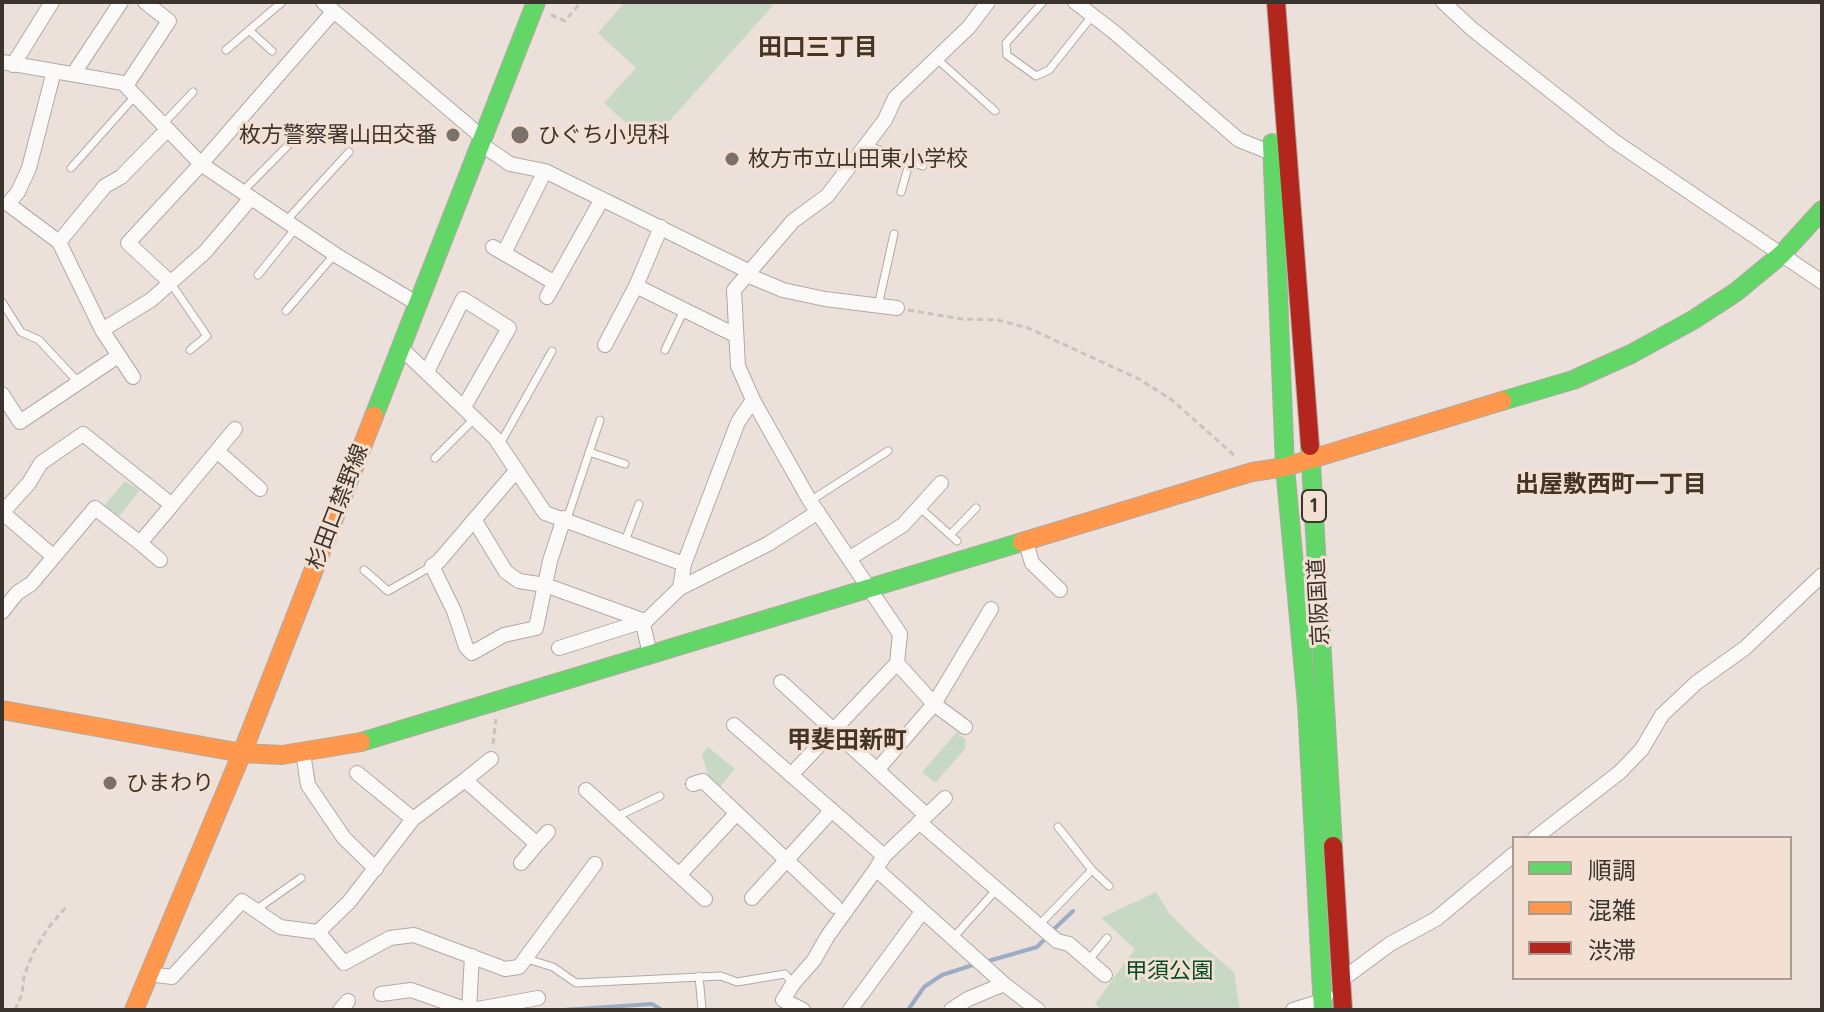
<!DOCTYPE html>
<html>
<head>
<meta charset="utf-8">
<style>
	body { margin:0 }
	#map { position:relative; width:1824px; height:1012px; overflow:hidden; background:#ebe1da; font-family:Quicksand,"Noto Sans JP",sans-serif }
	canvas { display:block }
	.frame { position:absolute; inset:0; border:4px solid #3b342e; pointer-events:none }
	.legend { position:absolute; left:1512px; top:836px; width:280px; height:144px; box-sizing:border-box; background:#f3e0d2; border:2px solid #a99b90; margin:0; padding:10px 14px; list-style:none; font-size:24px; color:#3b342e }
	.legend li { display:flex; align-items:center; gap:16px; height:40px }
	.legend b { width:40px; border:2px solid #a99b90 }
</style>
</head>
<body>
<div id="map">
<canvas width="1824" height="1012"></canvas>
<div class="frame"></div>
<ul class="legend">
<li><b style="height:10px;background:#63d668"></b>順調</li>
<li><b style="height:10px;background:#ff974d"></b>混雑</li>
<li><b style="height:10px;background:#b3261e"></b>渋滞</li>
</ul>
</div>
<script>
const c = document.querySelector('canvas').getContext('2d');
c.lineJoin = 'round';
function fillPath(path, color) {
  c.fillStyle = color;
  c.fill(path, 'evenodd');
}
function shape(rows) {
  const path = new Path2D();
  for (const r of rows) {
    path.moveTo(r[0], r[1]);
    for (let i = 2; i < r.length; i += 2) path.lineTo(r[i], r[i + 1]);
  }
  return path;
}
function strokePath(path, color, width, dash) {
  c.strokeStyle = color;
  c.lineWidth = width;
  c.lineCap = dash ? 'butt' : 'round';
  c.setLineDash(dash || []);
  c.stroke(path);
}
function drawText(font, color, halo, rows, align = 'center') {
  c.font = font + ' Quicksand,"Noto Sans JP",sans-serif';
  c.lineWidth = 6;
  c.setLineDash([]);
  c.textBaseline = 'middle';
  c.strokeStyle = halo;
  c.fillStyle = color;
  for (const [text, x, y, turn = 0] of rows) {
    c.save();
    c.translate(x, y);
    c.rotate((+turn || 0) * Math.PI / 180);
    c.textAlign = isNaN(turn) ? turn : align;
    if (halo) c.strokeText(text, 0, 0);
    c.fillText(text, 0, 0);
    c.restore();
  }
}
const green = shape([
	[625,2,776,2,649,144,604,103,636,68,598,33],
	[125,481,140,490,117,519,103,507],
	[957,732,966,740,965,749,935,783,922,772],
	[708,747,735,769,719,788,710,780,702,755],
	[1156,892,1169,913,1197,941,1234,972,1240,1010,1102,1010,1095,1004,1135,949,1101,918]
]);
const stream = shape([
	[1052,931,1073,911],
	[985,962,1037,947,1046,938],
	[563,1010,652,1004,662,1010],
	[908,1010,924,987,942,975,976,964]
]);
const path = shape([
	[551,15,565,21,581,2],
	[908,310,962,319,998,320,1028,328,1139,379,1172,400,1236,457],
	[493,744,496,719],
	[15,1010,22,994,24,976,33,953,48,928,67,906]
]);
const lane = shape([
	[1043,2,1006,43,1007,55,1036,76,1049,70,1092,16],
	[249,30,272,51],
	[226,50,282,2],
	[937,59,995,111],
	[163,124,193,92],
	[866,145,923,166],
	[71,168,136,95],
	[242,192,307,126],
	[901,192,913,150],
	[286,221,349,152],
	[258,275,296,228],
	[170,282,207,336,190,350],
	[2,302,21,332,39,340,78,382],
	[878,306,894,234],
	[286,311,334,255],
	[665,350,684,310],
	[500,444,552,351],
	[589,452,625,464],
	[435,458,475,418],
	[810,501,888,451],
	[919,507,957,541],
	[567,519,600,420],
	[950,535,976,508],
	[625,541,639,504],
	[364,570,388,591,432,566],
	[616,817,660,796],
	[1058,827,1092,870,1109,886],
	[254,911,301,878],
	[1039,925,1092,870],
	[952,939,996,890],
	[527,959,553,967,576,983,721,976,737,982,785,974,793,984],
	[1088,961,1107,938],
	[699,976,702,1009]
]);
const street = shape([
	[323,2,483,138],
	[1075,2,1114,32,1239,140,1272,153],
	[1443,2,1472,29,1614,141,1822,282],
	[2,62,123,83,201,164,339,257,418,304],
	[13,65,52,2],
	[54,71,29,168,18,192,8,204,59,242],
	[74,73,121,2],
	[126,86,169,21,145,2],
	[481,144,510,164,545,171,750,272],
	[493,247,555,283],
	[504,253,545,171],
	[747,275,783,290,825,299,897,308],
	[170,282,128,243,201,164,334,11],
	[636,286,735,335],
	[547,297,602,199],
	[102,330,151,300,205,252,251,198],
	[605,345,636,286,661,227],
	[401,348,495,438,545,513,684,564,680,588],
	[427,372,463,299,509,328,464,407],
	[133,377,102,330,59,242,105,186,121,177,167,130],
	[2,394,20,422,118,356],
	[217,451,260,489],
	[516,471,439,561,432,566,454,611,466,647,472,653,504,635,536,628,550,561,564,518],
	[172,505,235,429],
	[2,513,29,483,41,463,83,434,172,505,140,543,95,508,31,584,17,593,2,612],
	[3,513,54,557],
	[475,521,506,572,519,581,545,585,642,620,650,654],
	[1026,542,1032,563,1060,590],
	[140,543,160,560],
	[850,558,903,525,941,483],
	[684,564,738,422,753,400],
	[559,648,647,620,680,588,768,544,818,512],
	[897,663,934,704,965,727],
	[781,682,926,815],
	[734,725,884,856,876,869,1004,984,1038,1010],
	[303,753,308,785,344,838,376,869],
	[878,769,934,704,991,609],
	[357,773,413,819],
	[791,775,897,663,900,634,810,501,754,402,738,366,734,290,793,221,827,196,885,120,895,98,969,27,988,2],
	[465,780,491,759],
	[693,784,703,781,835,906],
	[586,790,705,899],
	[919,822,1057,941,1069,944,1105,975],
	[1535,838,1620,772,1642,749,1662,715,1696,683,1745,648,1822,575],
	[537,844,548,832],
	[884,856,945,798],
	[679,875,736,814],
	[752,898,832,810],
	[318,932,344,963,390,938,414,935,505,969,519,967,595,864],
	[149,974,172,977,242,901,280,927,318,932,349,902,413,819,465,780,537,844,521,863],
	[1340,981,1390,944,1436,919,1514,854],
	[381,994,411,990,468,1010],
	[340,1010,348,1001],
	[469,1010,472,956],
	[472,1010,538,998],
	[803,1010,783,1000,793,984,814,960,827,937,876,869],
	[850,1010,922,912],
	[951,1010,968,999,1004,984],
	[1293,1010,1322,1001,1326,996]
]);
const fast = shape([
	[1272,143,1285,467,1307,705,1323,1010],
	[1502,401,1573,380,1631,354,1693,320,1736,292,1782,254,1822,210],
	[374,416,536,2],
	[1310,446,1333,846],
	[361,742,1022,542]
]);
const slow = shape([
	[1022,542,1252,472,1285,467,1502,401],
	[2,710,242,753,282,755,361,742],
	[134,1010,242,753,374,416]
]);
const jam = shape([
	[1276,2,1310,446],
	[1333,846,1343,1010]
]);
const markers = [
	[453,135,8,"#79716a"],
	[520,135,10,"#79716a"],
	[732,159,8,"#79716a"],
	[110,783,8,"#79716a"]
];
const shields = [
	[1314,506,24]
];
const shieldNames = [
	["1",1314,506]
];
const poiNames = [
	["枚方警察署山田交番",437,135,"right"],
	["ひぐち小児科",538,135],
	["枚方市立山田東小学校",748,159],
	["ひまわり",126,783]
];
const streetNames = [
	["杉田口禁野線",338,507,-69],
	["京阪国道",1319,602,-93]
];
const parkNames = [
	["甲須公園",1169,971]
];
const neighbourhoodNames = [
	["田口三丁目",818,48],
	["出屋敷西町一丁目",1611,485],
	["甲斐田新町",847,741]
];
fillPath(green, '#c7d8c5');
strokePath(stream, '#9bacc4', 4);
strokePath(lane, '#b1a9a4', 9);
strokePath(street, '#b1a9a4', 16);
strokePath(fast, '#b1a9a4', 20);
strokePath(slow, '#b1a9a4', 20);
strokePath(jam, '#b1a9a4', 20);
strokePath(path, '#c7c3bf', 3, [6, 4]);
strokePath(lane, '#fcfaf9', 7);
strokePath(street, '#fcfaf9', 14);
strokePath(fast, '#63d668', 18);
strokePath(slow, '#ff974d', 18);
strokePath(jam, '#b3261e', 18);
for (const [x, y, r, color] of markers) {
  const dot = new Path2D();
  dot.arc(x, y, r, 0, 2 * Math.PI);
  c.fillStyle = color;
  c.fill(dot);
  strokePath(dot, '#f3e0d2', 3);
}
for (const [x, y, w] of shields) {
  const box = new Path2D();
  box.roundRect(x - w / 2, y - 16, w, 32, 6);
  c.fillStyle = '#f3e0d2';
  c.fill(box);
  strokePath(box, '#3b342e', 2);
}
drawText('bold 20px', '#3b342e', null, shieldNames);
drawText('22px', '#3b342e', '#f3e0d2', poiNames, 'left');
drawText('22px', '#3b342e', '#f3e0d2', streetNames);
drawText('22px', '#034e27', '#f3e0d2', parkNames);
drawText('bold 24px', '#443529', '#f3e0d2', neighbourhoodNames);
</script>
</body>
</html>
